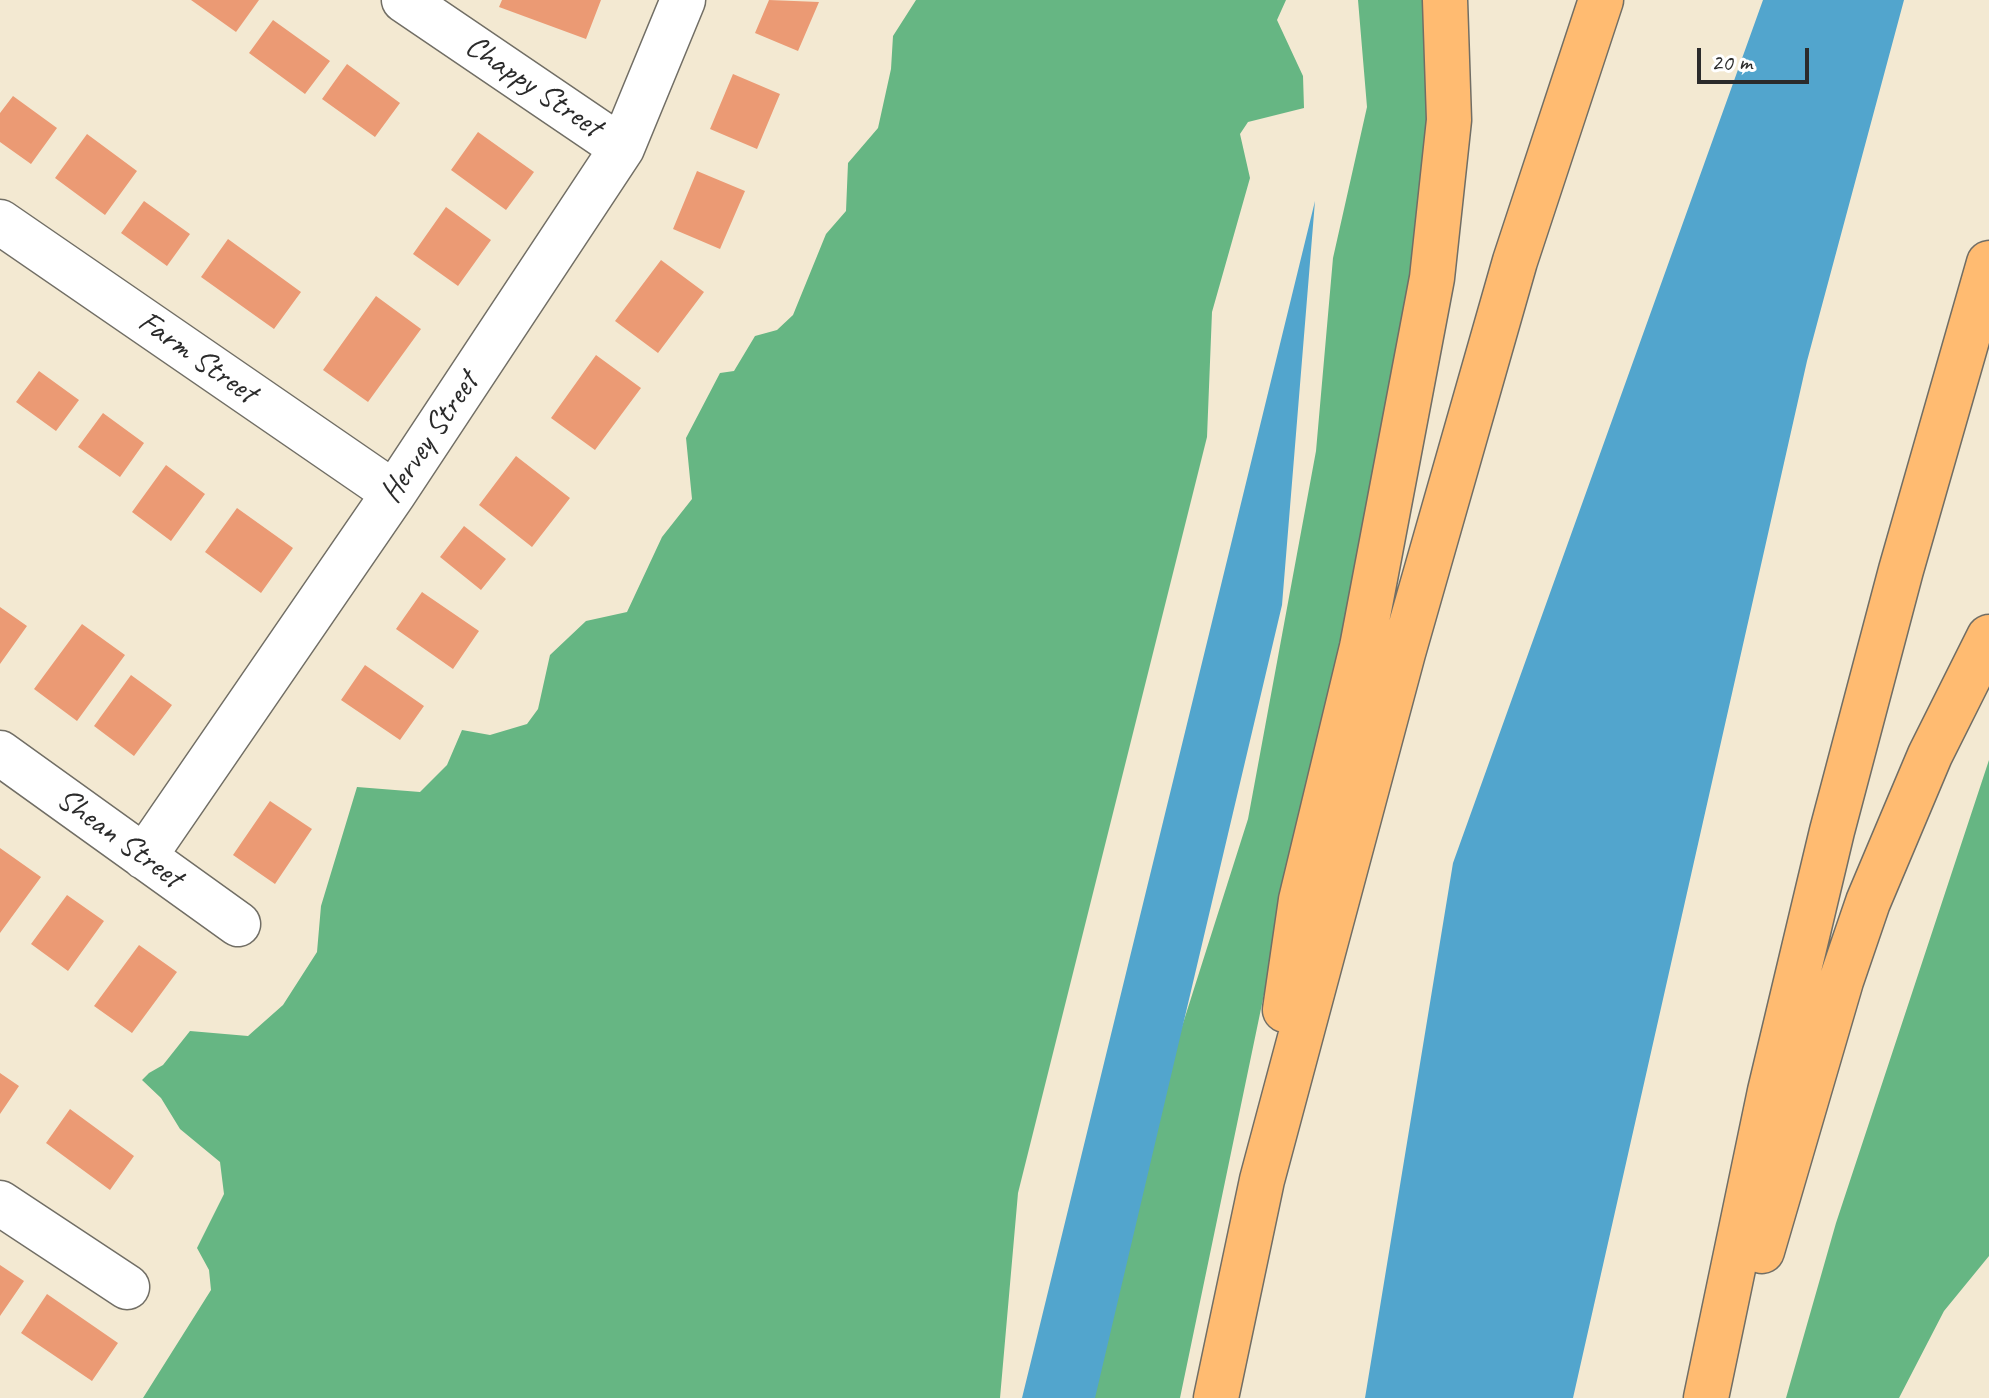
<!DOCTYPE html>
<html>
<head>
<meta charset="utf-8">
<style>
	body { margin:0 }
	#map { position:relative; width:1989px; height:1398px; overflow:hidden; background:#f3e9d2; font-family:Caveat,sans-serif }
	canvas { display:block }
	.scale { position:absolute; left:1697px; top:48px; width:112px; height:36px; box-sizing:border-box; border:4px solid #2b2b2b; border-top:0; padding-left:10px; font-size:24px; line-height:28px; white-space:nowrap; color:#2b2b2b; -webkit-text-stroke:6px #fff; paint-order:stroke }
</style>
</head>
<body>
<div id="map">
<canvas width="1989" height="1398"></canvas>
<div class="scale">20 m</div>
</div>
<script>
const c = document.querySelector('canvas').getContext('2d');
c.lineJoin = 'round';
function fillPath(path, color) {
  c.fillStyle = color;
  c.fill(path, 'evenodd');
}
function shape(rows) {
  const path = new Path2D();
  for (const r of rows) {
    path.moveTo(r[0], r[1]);
    for (let i = 2; i < r.length; i += 2) path.lineTo(r[i], r[i + 1]);
  }
  return path;
}
function strokePath(path, color, width, dash) {
  c.strokeStyle = color;
  c.lineWidth = width;
  c.lineCap = dash ? 'butt' : 'round';
  c.setLineDash(dash || []);
  c.stroke(path);
}
function drawText(font, color, halo, rows, align = 'center') {
  c.font = font + ' Caveat,sans-serif';
  c.lineWidth = 8;
  c.setLineDash([]);
  c.textBaseline = 'middle';
  c.strokeStyle = halo;
  c.fillStyle = color;
  for (const [text, x, y, turn = 0] of rows) {
    c.save();
    c.translate(x, y);
    c.rotate((+turn || 0) * Math.PI / 180);
    c.textAlign = isNaN(turn) ? turn : align;
    if (halo) c.strokeText(text, 0, 0);
    c.fillText(text, 0, 0);
    c.restore();
  }
}
const forest = shape([
	[916,0,1286,0,1277,20,1303,76,1304,108,1248,122,1240,134,1250,178,1212,312,1207,437,1018,1193,1000,1398,143,1398,211,1290,209,1270,197,1248,224,1194,220,1162,180,1129,161,1098,142,1080,149,1073,163,1065,190,1031,248,1036,283,1005,317,952,321,906,357,787,420,792,447,765,462,730,490,735,527,724,538,709,550,655,586,621,627,612,662,537,692,499,686,438,720,373,734,371,755,336,777,330,793,315,826,234,846,211,848,163,878,128,891,69,893,36],
	[1358,0,1443,0,1445,167,1278,927,1180,1398,1085,1398,1095,1300,1248,819,1316,451,1333,258,1367,107],
	[1989,760,1989,1256,1944,1311,1899,1398,1786,1398,1836,1223]
]);
const water = shape([
	[1763,0,1904,0,1807,361,1573,1398,1365,1398,1453,863],
	[1315,201,1282,605,1095,1398,1022,1398]
]);
const building = shape([
	[191,0,259,0,236,32],
	[502,0,601,0,586,39,499,7],
	[769,0,819,2,798,51,755,33],
	[273,20,330,61,305,94,249,53],
	[347,64,400,103,375,137,322,99],
	[733,74,780,94,757,149,710,129],
	[13,96,57,128,31,164,0,142,0,113],
	[478,132,534,172,506,210,451,170],
	[87,134,137,171,105,215,55,178],
	[697,171,745,191,720,249,673,229],
	[144,201,190,234,167,266,121,233],
	[446,207,491,240,458,286,413,254],
	[228,239,301,292,274,329,201,277],
	[661,260,704,292,658,353,615,321],
	[376,296,421,329,368,402,323,370],
	[596,355,641,388,595,450,551,418],
	[39,371,79,400,56,431,16,402],
	[103,413,144,443,120,477,78,447],
	[516,456,570,498,532,547,479,505],
	[166,465,205,494,171,541,132,512],
	[237,508,293,548,261,593,205,552],
	[464,526,506,559,481,590,440,557],
	[422,592,479,631,453,669,396,629],
	[0,607,27,626,0,664],
	[82,624,125,655,77,721,34,689],
	[365,665,424,706,400,740,341,700],
	[131,675,172,705,134,756,94,726],
	[270,801,312,829,275,884,233,855],
	[0,848,41,877,0,933],
	[67,895,104,921,68,971,31,944],
	[139,945,177,972,132,1033,94,1006],
	[0,1073,19,1086,0,1114],
	[70,1109,134,1156,110,1190,46,1143],
	[0,1265,24,1281,0,1316],
	[47,1294,118,1343,92,1381,21,1333]
]);
const minor = shape([
	[404,0,622,148],
	[0,222,394,493],
	[0,753,238,924],
	[144,857,394,493,622,148,683,0],
	[0,1203,127,1287]
]);
const motorway = shape([
	[1285,1010,1301,900,1362,647,1432,278,1449,120,1445,0],
	[1762,1251,1841,981,1868,902,1930,755,1989,637],
	[1216,1398,1262,1180,1403,653,1515,261,1601,0],
	[1706,1398,1770,1091,1832,831,1901,570,1989,263]
]);
const streetNames = [
	["Chappy Street",533,87,34],
	["Farm Street",197,358,35],
	["Hervey Street",430,438,-56],
	["Shean Street",119,839,36]
];
fillPath(forest, '#66b683');
fillPath(water, '#52a5cd');
fillPath(building, '#eb9a74');
strokePath(minor, '#716e65', 47);
strokePath(motorway, '#716e65', 47);
strokePath(minor, '#fff', 44);
strokePath(motorway, '#ffbb71', 44);
drawText('32px', '#2b2b2b', '#fff', streetNames);
</script>
</body>
</html>
